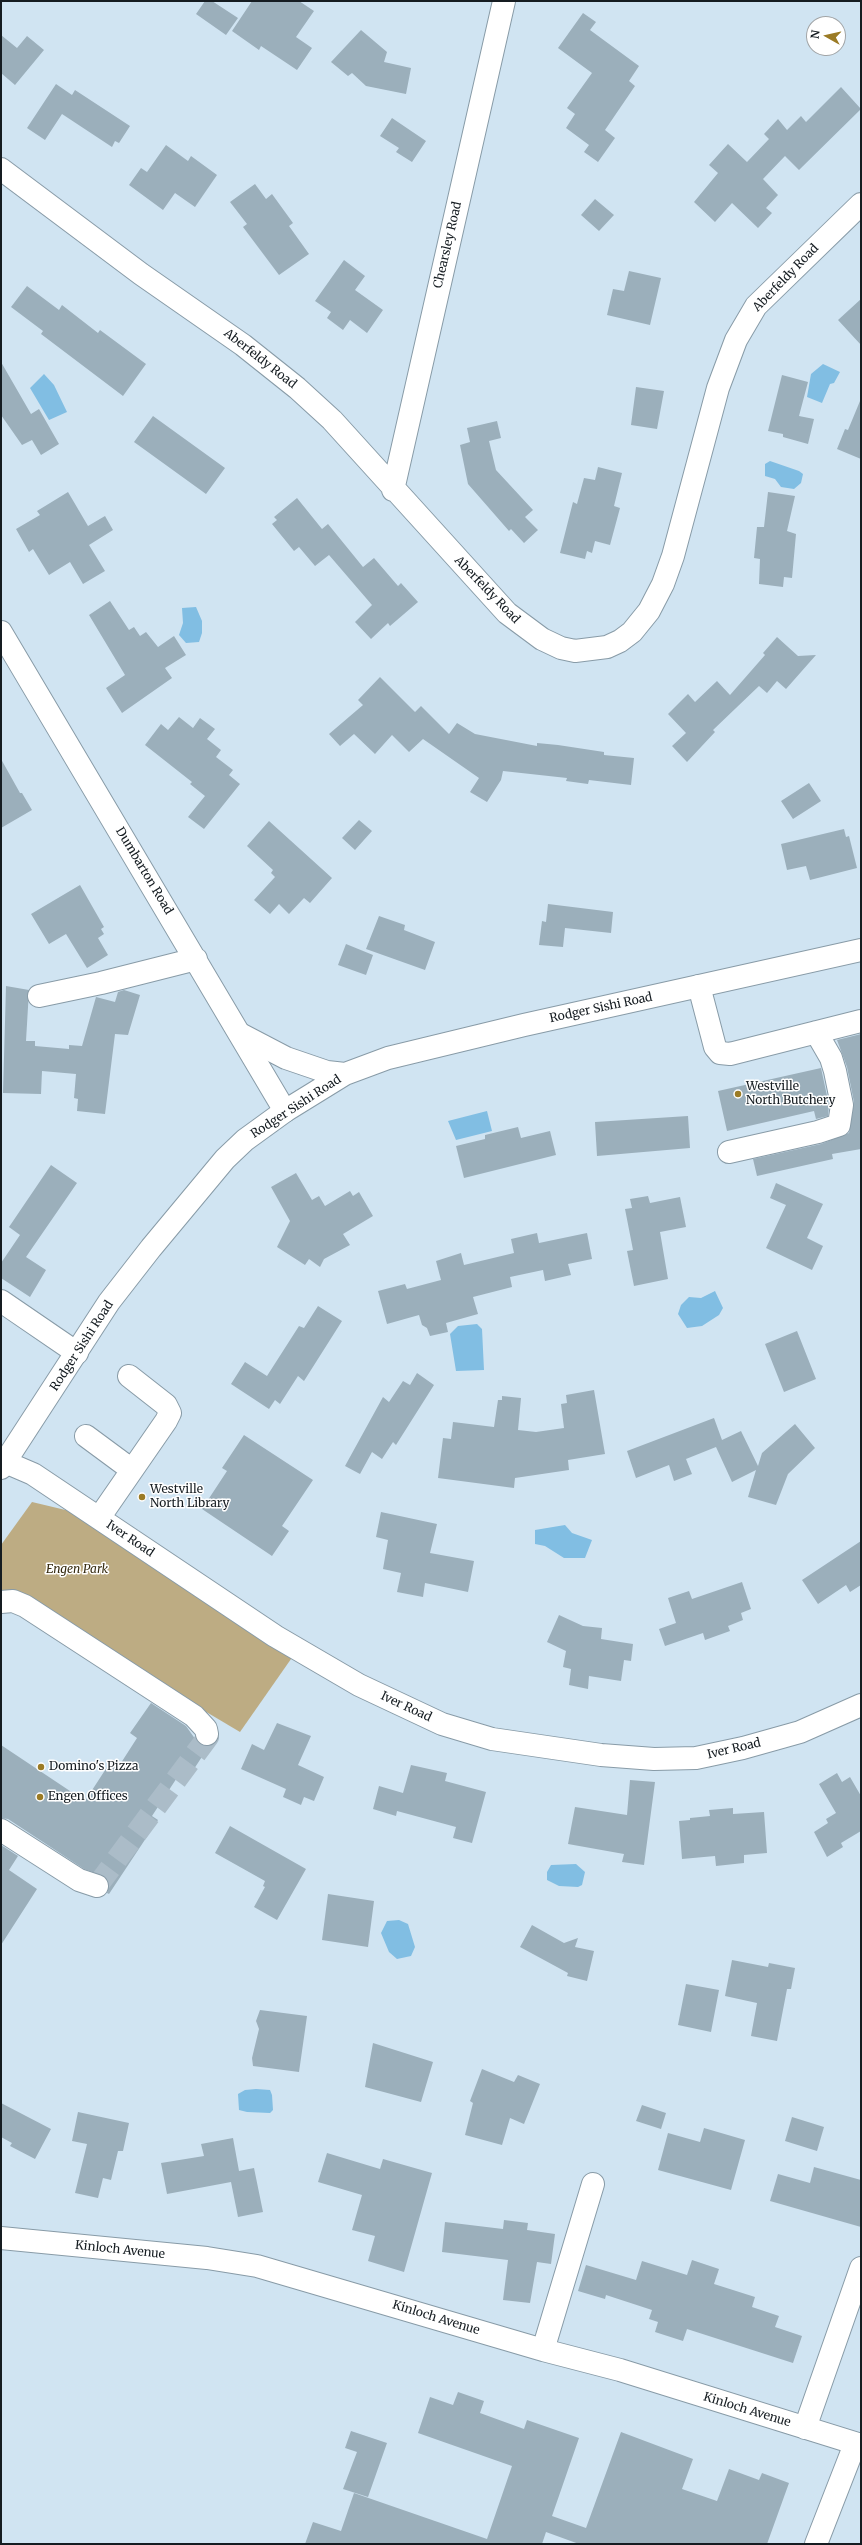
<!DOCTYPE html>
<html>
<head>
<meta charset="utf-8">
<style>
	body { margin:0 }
	#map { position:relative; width:862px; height:2545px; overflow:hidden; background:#d0e4f2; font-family:Merriweather,serif }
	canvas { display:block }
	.frame { position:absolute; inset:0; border:2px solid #151c21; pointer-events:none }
	.north { position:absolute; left:806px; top:16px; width:40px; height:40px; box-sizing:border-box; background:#fff; border:1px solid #a1a4a6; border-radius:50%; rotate:278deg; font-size:11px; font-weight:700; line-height:16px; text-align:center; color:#151c21 }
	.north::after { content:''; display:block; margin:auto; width:14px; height:18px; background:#9b7b25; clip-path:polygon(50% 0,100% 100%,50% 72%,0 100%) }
</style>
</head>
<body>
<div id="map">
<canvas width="862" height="2545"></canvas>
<div class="frame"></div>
<div class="north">N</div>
</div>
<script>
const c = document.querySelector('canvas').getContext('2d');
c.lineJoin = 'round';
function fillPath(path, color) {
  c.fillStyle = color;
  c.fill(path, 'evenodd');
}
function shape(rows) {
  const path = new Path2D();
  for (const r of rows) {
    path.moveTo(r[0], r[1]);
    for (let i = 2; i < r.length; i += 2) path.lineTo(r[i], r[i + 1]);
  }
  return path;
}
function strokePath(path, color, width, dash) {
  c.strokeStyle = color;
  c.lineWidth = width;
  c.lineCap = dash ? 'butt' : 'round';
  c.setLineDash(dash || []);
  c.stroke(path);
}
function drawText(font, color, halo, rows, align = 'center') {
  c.font = font + ' Merriweather,serif';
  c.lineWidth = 3;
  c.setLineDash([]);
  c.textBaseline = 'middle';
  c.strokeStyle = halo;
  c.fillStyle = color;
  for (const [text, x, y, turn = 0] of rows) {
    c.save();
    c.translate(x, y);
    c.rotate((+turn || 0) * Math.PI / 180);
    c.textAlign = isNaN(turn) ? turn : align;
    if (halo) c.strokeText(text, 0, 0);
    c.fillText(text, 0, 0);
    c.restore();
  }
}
const green = shape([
	[32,1502,99,1518,298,1649,240,1732,1,1590,1,1545]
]);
const water = shape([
	[823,364,840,372,834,383,830,384,822,403,807,397,811,374],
	[44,374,54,385,67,412,49,420,30,388],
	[770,461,799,471,803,474,801,483,794,489,781,487,775,479,765,476,765,464],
	[196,607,202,621,202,633,199,642,186,643,179,635,183,623,182,608],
	[487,1111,492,1131,456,1140,448,1121],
	[715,1291,723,1308,719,1315,702,1326,687,1328,678,1314,681,1305,689,1297,701,1298],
	[477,1324,482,1329,484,1370,456,1371,450,1334,458,1326],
	[565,1525,572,1533,592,1540,585,1558,564,1558,545,1546,535,1544,535,1530],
	[576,1864,585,1872,582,1885,578,1887,559,1886,547,1880,547,1872,551,1865],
	[399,1920,408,1924,415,1947,411,1956,397,1959,389,1952,381,1933,387,1921],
	[256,2089,270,2090,272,2095,273,2110,270,2113,247,2112,239,2110,238,2094,245,2090]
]);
const building = shape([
	[205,1,212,1,238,18,226,35,196,14],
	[252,1,299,1,314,11,296,37,312,48,297,70,261,46,259,50,232,31],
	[583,13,596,22,590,30,639,66,629,81,635,86,605,130,615,138,598,162,584,152,589,145,566,128,575,114,567,108,592,73,558,48],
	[361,30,387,52,384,62,411,68,406,94,366,86,352,73,348,76,331,62],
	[1,35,17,48,27,36,44,50,15,85,1,73],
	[56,84,72,95,75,90,130,126,119,143,115,141,112,147,62,114,45,140,27,128],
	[841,87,861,109,799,170,785,156,763,179,778,195,766,208,772,213,758,228,732,203,715,222,694,202,718,173,709,165,728,144,747,162,769,139,764,134,778,119,787,130,801,116,806,122],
	[392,118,426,141,412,162,396,152,399,148,380,136],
	[166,145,188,161,191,156,217,175,195,207,175,193,163,210,129,185,141,168,147,172],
	[255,184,266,199,272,194,293,223,289,226,309,254,279,275,243,227,247,224,230,202],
	[595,199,614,215,599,231,581,215],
	[344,260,365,276,355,290,383,310,367,333,350,320,343,330,327,318,331,312,315,301],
	[629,271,661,278,650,325,607,315,613,289,624,291],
	[27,286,59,310,62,305,98,333,100,330,146,364,123,396,41,334,43,331,11,307],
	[861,299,861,345,838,320],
	[1,362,31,414,39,409,59,444,41,455,32,440,22,445,1,415],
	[782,375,808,382,799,416,814,419,808,444,783,437,783,434,768,431],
	[636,387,664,391,657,429,631,425],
	[860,401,861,401,861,459,837,449,845,429,848,430],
	[153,416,225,468,206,494,134,442],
	[497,421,501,438,489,441,496,470,533,510,525,517,538,530,524,543,511,529,509,531,468,484,460,445,470,442,467,428],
	[598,467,622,473,614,506,620,508,610,545,595,541,592,553,587,551,585,559,560,553,573,502,577,504,584,478,595,480],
	[68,492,88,526,105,516,113,530,89,545,105,571,83,584,70,562,49,575,33,549,29,552,16,529,40,515,37,511],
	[768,492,795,496,787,531,796,534,792,578,784,577,783,587,759,584,760,559,754,558,757,527,764,527],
	[297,498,322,529,328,524,363,567,374,558,398,586,401,583,418,602,390,626,388,623,371,639,355,622,372,605,329,555,315,566,299,547,294,551,272,524,277,520,274,517],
	[110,601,129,630,134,627,140,636,146,632,158,647,174,636,186,655,165,668,172,678,122,713,106,688,125,675,89,615],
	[777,637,798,656,816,655,786,689,777,681,767,693,759,686,713,730,715,732,687,762,672,746,686,733,668,714,688,694,695,702,717,681,730,695,765,655,763,653],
	[380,677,415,712,421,706,449,734,457,723,475,734,537,746,537,743,558,745,604,752,604,755,634,758,631,785,589,780,588,784,566,781,567,778,503,771,501,780,487,802,470,792,479,778,423,739,409,752,392,735,375,754,354,734,340,746,329,734,363,705,358,700],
	[179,717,193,728,200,718,215,729,207,739,221,750,216,757,233,770,229,775,240,784,204,829,188,817,205,796,190,784,192,782,145,745,161,724,168,730],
	[1,759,20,793,22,793,32,810,1,828],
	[809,783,821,801,793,819,781,801],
	[359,820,372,831,355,850,342,838],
	[269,821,332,878,310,903,304,898,289,914,279,904,270,914,254,900,275,877,271,873,273,870,247,846],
	[844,829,846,837,849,836,857,868,810,880,806,866,787,870,781,844],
	[80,885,104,927,101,929,104,934,98,938,108,955,87,968,66,934,49,944,31,914],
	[548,904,613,912,611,933,565,928,563,947,539,945,542,921,546,922],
	[379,916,405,925,404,930,435,942,425,970,366,949],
	[346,944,373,955,366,975,338,965],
	[6,986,29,990,26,1041,35,1041,35,1046,69,1049,69,1045,82,1046,96,997,115,1002,118,992,124,990,140,995,128,1035,115,1034,105,1114,77,1111,78,1099,74,1098,76,1074,42,1071,41,1094,3,1093],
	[861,1034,861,1149,832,1154,833,1159,757,1176,753,1159,821,1144,849,1133,854,1102,847,1067,837,1040],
	[821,1068,829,1105,828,1116,816,1119,814,1111,727,1131,718,1091],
	[688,1116,690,1148,597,1156,595,1122],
	[518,1127,521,1138,550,1131,556,1155,464,1178,456,1146,485,1139,485,1135],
	[51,1165,77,1183,26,1257,46,1270,30,1297,1,1278,1,1263,20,1235,9,1227],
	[296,1173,312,1200,319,1196,325,1206,350,1191,353,1196,359,1192,373,1216,343,1234,350,1245,324,1259,320,1267,309,1259,305,1265,277,1247,290,1221,271,1187],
	[776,1183,823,1204,807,1238,823,1246,812,1270,766,1248,786,1205,770,1198],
	[648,1196,650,1203,680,1197,686,1227,660,1232,668,1279,634,1286,627,1251,633,1250,625,1209,632,1208,630,1199],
	[537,1233,539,1243,587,1233,592,1259,568,1264,571,1275,545,1281,543,1270,510,1277,512,1287,473,1297,478,1314,446,1323,448,1332,430,1336,427,1328,422,1325,419,1315,387,1324,378,1291,405,1284,407,1289,441,1280,436,1261,461,1253,464,1265,514,1253,511,1239],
	[318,1306,342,1321,304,1381,298,1376,280,1404,275,1400,269,1409,231,1384,245,1362,267,1376,299,1326,304,1328],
	[797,1331,816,1379,784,1392,765,1344],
	[417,1373,434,1385,396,1445,393,1442,382,1459,372,1452,360,1474,345,1466,383,1397,389,1402,403,1381,410,1385],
	[594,1390,605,1454,568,1460,569,1470,515,1478,514,1488,438,1478,443,1438,451,1439,453,1422,494,1427,498,1400,502,1400,502,1396,521,1398,518,1430,536,1432,564,1428,561,1404,567,1403,566,1395],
	[714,1418,722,1440,741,1431,758,1466,762,1453,795,1424,815,1448,788,1474,776,1505,748,1497,756,1470,732,1482,716,1447,686,1459,692,1474,674,1481,669,1465,636,1478,627,1451],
	[244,1435,313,1480,282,1526,289,1531,272,1556,202,1509,227,1471,222,1468],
	[381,1512,437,1524,430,1553,474,1561,468,1592,425,1583,423,1597,397,1592,401,1573,383,1569,388,1540,376,1537],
	[861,1541,861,1585,850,1592,846,1585,818,1604,802,1580],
	[742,1582,751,1609,741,1613,743,1620,728,1626,730,1631,705,1640,703,1633,665,1646,659,1629,676,1623,668,1598,689,1591,692,1599],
	[559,1615,583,1626,602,1628,601,1639,633,1644,631,1661,624,1660,621,1681,589,1676,588,1689,569,1685,571,1669,563,1667,566,1651,547,1642],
	[151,1703,186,1726,198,1743,209,1746,192,1772,184,1767,152,1816,158,1820,109,1894,107,1893,109,1884,106,1877,84,1869,8,1819,1,1818,1,1745,85,1801,111,1761,119,1766,137,1738,130,1733],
	[277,1723,311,1736,298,1765,324,1777,314,1801,304,1797,301,1805,283,1797,286,1789,241,1769,252,1744,264,1750],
	[411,1765,447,1773,445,1781,486,1792,472,1843,453,1838,456,1827,397,1811,396,1816,373,1809,379,1786,403,1793],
	[837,1773,842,1782,850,1777,861,1796,861,1831,841,1843,843,1847,827,1857,814,1832,828,1823,826,1819,836,1813,819,1784],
	[630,1780,655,1782,644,1865,622,1862,624,1854,568,1844,575,1807,627,1815],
	[733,1808,733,1814,764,1812,767,1853,744,1855,744,1863,716,1866,715,1856,682,1859,679,1821,690,1820,690,1818,710,1816,709,1810],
	[230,1826,306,1869,277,1920,254,1907,265,1887,263,1886,265,1881,215,1853],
	[1,1845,18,1856,9,1870,37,1889,1,1945],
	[328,1894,374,1901,368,1947,322,1940],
	[532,1925,564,1943,578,1938,575,1947,594,1951,587,1981,567,1976,568,1973,520,1947],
	[732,1960,768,1967,769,1963,795,1968,791,1989,787,1989,777,2041,751,2036,757,2003,725,1996],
	[686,1984,719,1990,711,2032,678,2025],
	[260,2010,307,2016,299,2072,253,2066,252,2058,259,2029,256,2021],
	[373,2043,433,2062,421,2102,365,2087],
	[482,2069,514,2082,518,2075,540,2084,524,2124,510,2118,502,2145,465,2135,473,2103,470,2101],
	[1,2103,51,2129,35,2159,10,2146,12,2143,1,2137],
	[642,2105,666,2113,661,2129,636,2121],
	[78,2112,129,2123,123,2151,118,2151,111,2180,103,2178,98,2198,75,2193,87,2144,72,2141],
	[792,2117,824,2127,817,2151,785,2141],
	[704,2128,745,2140,731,2190,658,2170,668,2133,700,2142],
	[233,2138,239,2171,254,2168,263,2212,238,2217,231,2182,167,2194,161,2163,204,2156,201,2144],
	[327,2153,380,2169,383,2159,432,2173,404,2272,368,2261,375,2236,352,2230,362,2195,318,2182],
	[814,2167,861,2180,861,2227,770,2201,778,2174,810,2183],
	[504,2220,528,2223,527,2230,555,2234,551,2264,537,2262,530,2303,503,2300,508,2260,442,2252,445,2222,503,2229],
	[692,2260,719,2269,714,2284,755,2297,752,2307,779,2316,775,2327,802,2336,793,2363,687,2329,683,2341,655,2332,658,2322,649,2319,652,2310,606,2295,605,2299,578,2291,586,2265,636,2280,642,2261,687,2275],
	[458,2392,484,2401,480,2413,524,2429,527,2420,579,2438,552,2516,586,2528,621,2432,693,2459,682,2489,717,2501,729,2469,759,2480,762,2473,789,2483,767,2544,579,2544,546,2532,542,2544,305,2544,313,2522,341,2531,354,2493,487,2539,512,2466,418,2433,430,2397,453,2405],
	[351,2431,387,2443,368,2497,343,2489,357,2452,345,2448]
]);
const minorTunnel = shape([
	[97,1886,208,1737,207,1734]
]);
const minor = shape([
	[1,169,141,274,243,345,297,388,332,420,507,613,542,639,561,648,575,651,607,647,620,641,632,632,649,611,663,584,673,556,718,388,736,340,756,306,861,204],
	[393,490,504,1],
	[1,632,285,1111],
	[699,986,715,1047,720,1053,730,1054,861,1021],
	[39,996,101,983,196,959],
	[729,1152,818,1132,839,1125,842,1105,835,1071,831,1058,816,1032],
	[1,1301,77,1353],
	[86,1436,132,1470],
	[1,1468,5,1462,33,1474,275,1636,359,1685,442,1724,492,1739,601,1755,654,1759,696,1758,743,1748,800,1732,861,1705],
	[99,1518,166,1421,170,1413,166,1405,129,1376],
	[1,1602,13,1601,25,1606,194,1716,206,1729,207,1734],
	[1,1830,79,1880,97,1886],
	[1,2238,207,2258,257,2266,543,2350,620,2370,861,2445],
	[543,2350,593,2184],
	[805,2428,861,2268],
	[816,2544,855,2444]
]);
const major = shape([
	[242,1035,286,1058,327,1072,345,1074],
	[1,1461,5,1462,109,1302,151,1248,225,1159,245,1140,285,1111,345,1074,388,1058,524,1025,861,950]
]);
const markers = [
	[738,1094,4,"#9b7b25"],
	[142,1497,4,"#9b7b25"],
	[41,1767,4,"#9b7b25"],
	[40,1797,4,"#9b7b25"]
];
const streetNames = [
	["Chearsley Road",448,245,-77],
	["Aberfeldy Road",786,278,-46],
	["Aberfeldy Road",260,359,38],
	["Aberfeldy Road",487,590,46],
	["Dumbarton Road",144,871,59],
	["Rodger Sishi Road",601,1008,-12],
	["Rodger Sishi Road",296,1107,-33],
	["Rodger Sishi Road",82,1346,-57],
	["Iver Road",130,1539,34],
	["Iver Road",406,1707,25],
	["Iver Road",734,1749,-13],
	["Kinloch Avenue",120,2250,6],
	["Kinloch Avenue",436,2318,17],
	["Kinloch Avenue",747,2410,17]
];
const poiNames = [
	["Westville",746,1087],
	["North Butchery",746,1101],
	["Westville",150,1490],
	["North Library",150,1504],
	["Domino's Pizza",49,1767],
	["Engen Offices",48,1797]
];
const parkNames = [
	["Engen Park",77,1570]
];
fillPath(green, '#bdac83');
fillPath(water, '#81bee3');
fillPath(building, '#9bafbb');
strokePath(minorTunnel, '#abbcc8', 22, [22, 11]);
strokePath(minor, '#889ba7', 24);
strokePath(major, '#889ba7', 24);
strokePath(minor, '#fff', 22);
strokePath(major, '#fff', 22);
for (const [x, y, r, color] of markers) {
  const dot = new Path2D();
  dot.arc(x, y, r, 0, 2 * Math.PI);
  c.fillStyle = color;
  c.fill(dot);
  strokePath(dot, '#fff', 1.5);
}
drawText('12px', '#151c21', '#fff', streetNames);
drawText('12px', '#151c21', '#fff', poiNames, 'left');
drawText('italic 12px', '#362b10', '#fff', parkNames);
</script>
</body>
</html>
